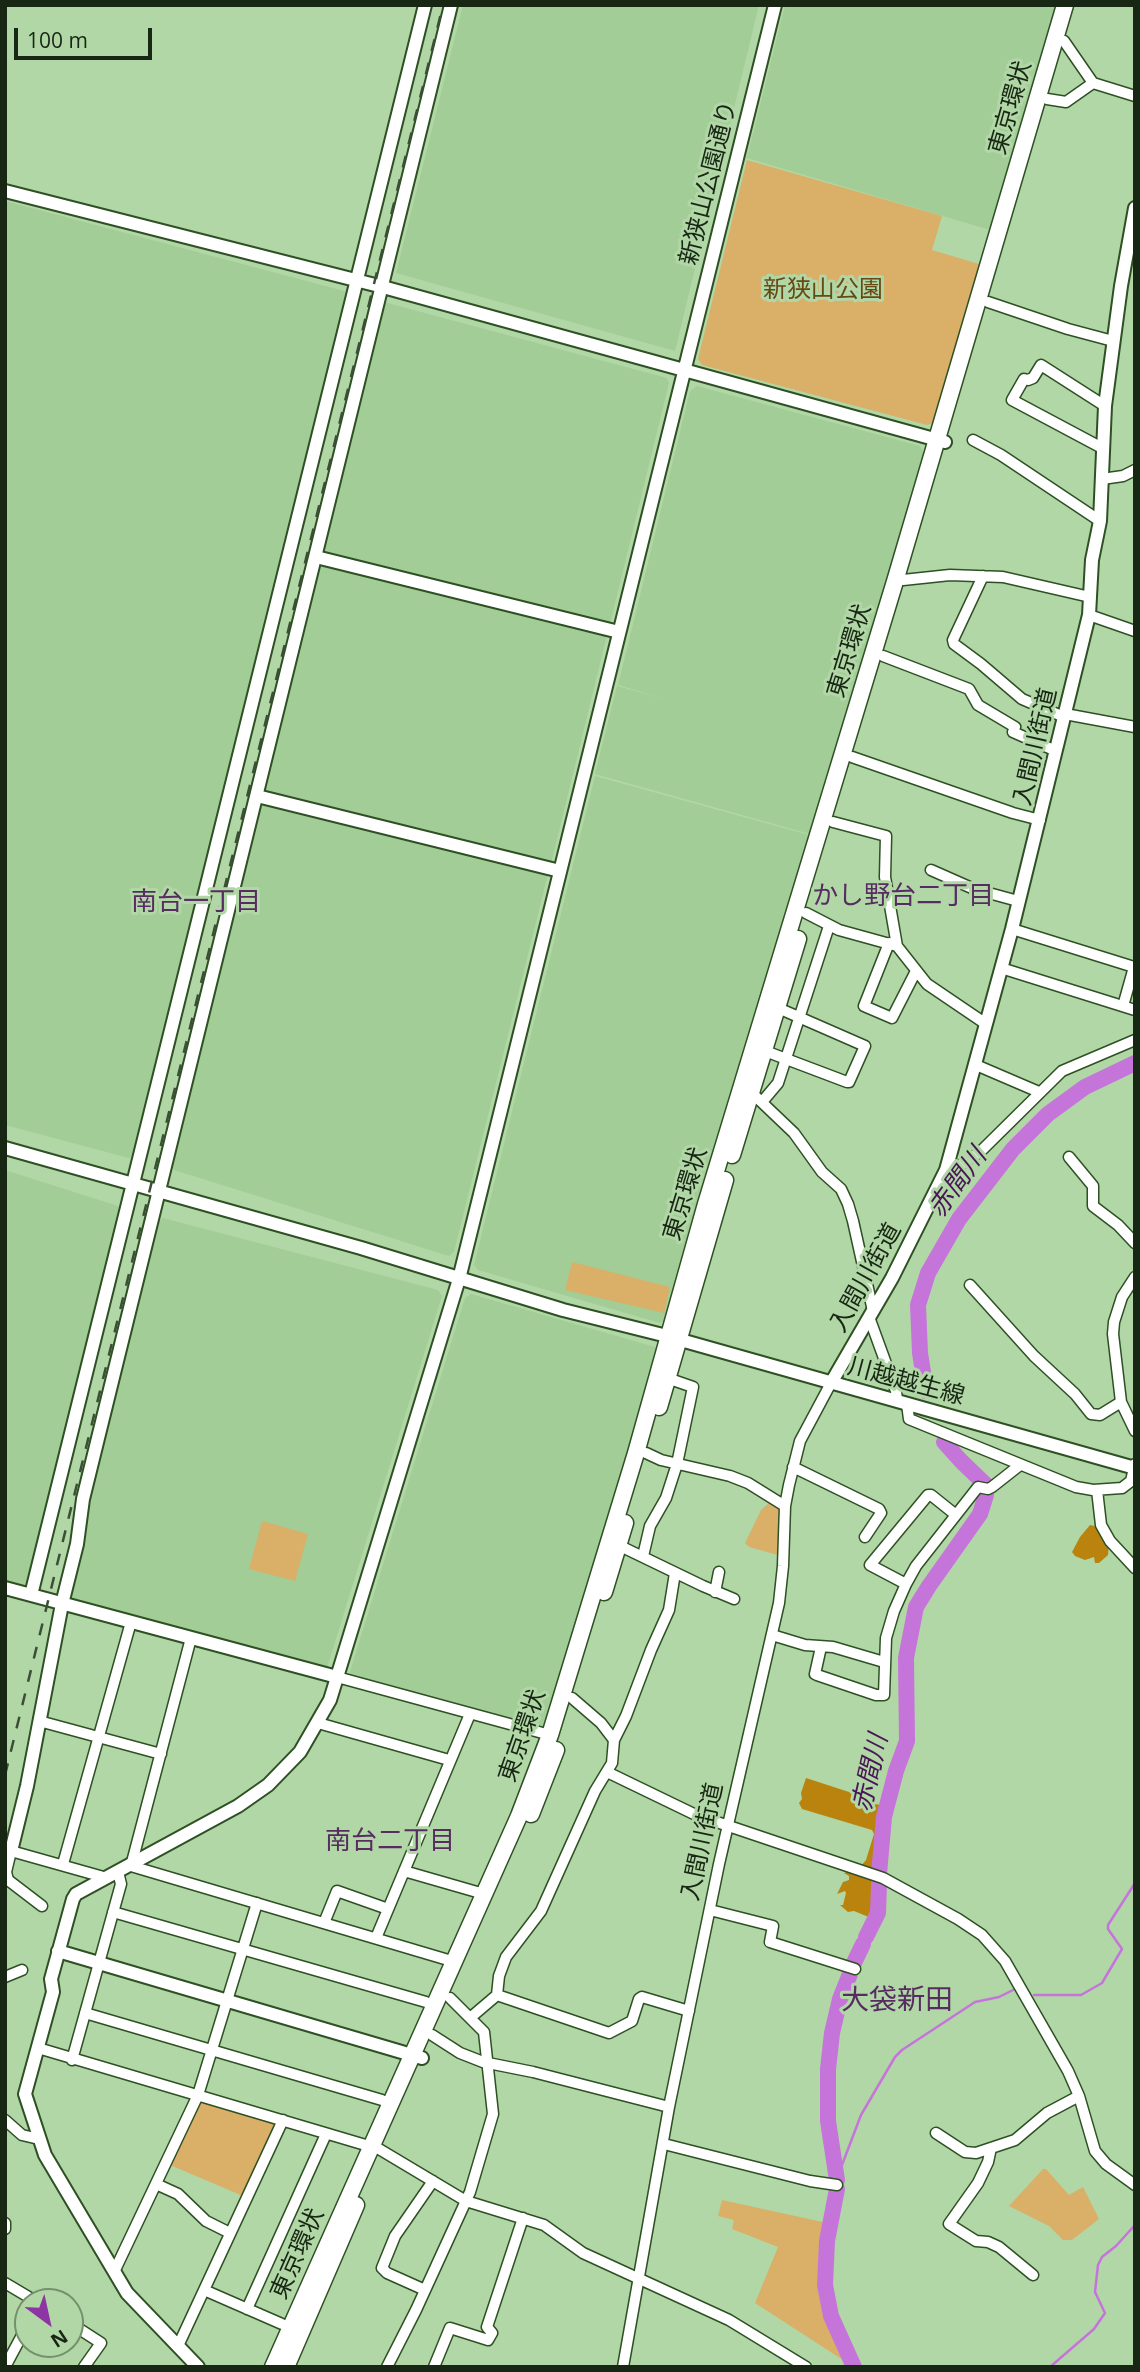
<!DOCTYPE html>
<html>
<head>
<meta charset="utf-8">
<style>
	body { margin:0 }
	#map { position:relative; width:1140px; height:2372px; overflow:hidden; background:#b1d7a6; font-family:"Open Sans",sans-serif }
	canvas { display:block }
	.frame { position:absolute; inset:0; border:7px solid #182614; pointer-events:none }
	.north { position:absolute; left:14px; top:2288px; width:70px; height:70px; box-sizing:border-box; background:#b1d7a6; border:2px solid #74906c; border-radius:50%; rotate:147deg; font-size:19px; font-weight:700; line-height:28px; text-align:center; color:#182614 }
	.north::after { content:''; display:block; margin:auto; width:24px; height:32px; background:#8d36a3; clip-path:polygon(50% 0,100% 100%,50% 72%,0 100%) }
	.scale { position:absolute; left:14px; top:28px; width:138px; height:32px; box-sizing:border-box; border:4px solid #182614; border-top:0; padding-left:9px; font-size:21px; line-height:24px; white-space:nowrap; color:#182614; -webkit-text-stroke:5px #b1d7a6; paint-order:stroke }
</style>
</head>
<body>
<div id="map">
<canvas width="1140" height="2372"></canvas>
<div class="frame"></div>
<div class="north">N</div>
<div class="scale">100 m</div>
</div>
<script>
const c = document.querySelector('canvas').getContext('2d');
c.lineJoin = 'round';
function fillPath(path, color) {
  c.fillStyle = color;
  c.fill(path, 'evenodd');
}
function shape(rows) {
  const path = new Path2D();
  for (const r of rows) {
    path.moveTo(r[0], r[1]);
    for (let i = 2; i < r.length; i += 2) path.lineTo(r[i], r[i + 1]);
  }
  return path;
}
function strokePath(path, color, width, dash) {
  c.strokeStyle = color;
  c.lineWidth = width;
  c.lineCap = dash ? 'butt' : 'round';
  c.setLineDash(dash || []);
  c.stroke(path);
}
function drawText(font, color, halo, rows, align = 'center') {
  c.font = font + ' "Open Sans","Noto Sans JP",sans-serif';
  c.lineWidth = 6;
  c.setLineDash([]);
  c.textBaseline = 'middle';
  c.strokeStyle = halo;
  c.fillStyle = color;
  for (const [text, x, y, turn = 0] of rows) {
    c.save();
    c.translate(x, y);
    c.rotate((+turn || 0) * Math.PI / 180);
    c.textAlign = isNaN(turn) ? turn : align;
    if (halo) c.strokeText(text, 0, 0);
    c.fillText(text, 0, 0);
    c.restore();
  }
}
const built = shape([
	[463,5,759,5,675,351,396,273],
	[785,5,1057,5,990,230,747,158],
	[5,201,348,292,134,1156,129,1158,5,1125],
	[384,302,667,378,669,383,610,624,326,555,323,551],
	[697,386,920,446,924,453,810,834,595,774,617,686,672,701,618,685,690,391],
	[322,565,607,635,551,864,267,792,264,788,319,567],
	[595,776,809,835,667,1319,660,1323,478,1270,474,1265],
	[265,803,548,874,454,1252,449,1256,174,1170,172,1166,259,807],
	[5,1170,118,1206,121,1210,29,1584,25,1587,5,1581],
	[163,1218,438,1290,442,1296,327,1668,73,1600,70,1596,86,1532,86,1510,157,1222],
	[471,1294,655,1347,657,1351,544,1726,349,1675,465,1298]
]);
const green = shape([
	[747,160,942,216,932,250,979,264,933,423,927,425,702,365,698,359],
	[572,1262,670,1287,664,1313,565,1290],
	[770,1502,781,1508,778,1555,749,1547,745,1543,761,1510],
	[262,1521,308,1534,295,1581,249,1569],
	[203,2102,273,2123,275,2127,243,2196,170,2165,197,2105],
	[1043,2169,1046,2169,1069,2195,1083,2187,1099,2219,1072,2240,1063,2240,1049,2226,1009,2206],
	[722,2200,827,2223,821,2252,822,2294,833,2333,845,2357,843,2360,755,2303,778,2247,732,2229,734,2220,718,2216]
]);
const forest = shape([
	[1090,1525,1099,1527,1109,1543,1108,1555,1099,1563,1095,1563,1094,1557,1085,1560,1075,1556,1072,1552,1080,1537],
	[806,1778,849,1792,852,1791,865,1800,885,1807,887,1812,881,1830,882,1860,878,1865,883,1892,882,1913,880,1919,876,1920,854,1911,848,1912,840,1905,843,1905,846,1893,845,1891,837,1894,843,1882,849,1880,849,1876,844,1873,860,1867,866,1860,874,1834,872,1830,802,1809,799,1803,802,1799,801,1793]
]);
const stream = shape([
	[1034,1995,1081,1995,1102,1983,1122,1949,1108,1929,1108,1925,1135,1883],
	[842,2165,861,2115,895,2057,902,2050,975,2002,999,1997,1015,1989],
	[1050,2367,1094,2329,1105,2313,1095,2292,1098,2265,1102,2257,1116,2246,1135,2225]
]);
const river = shape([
	[926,1391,920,1353,918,1305,928,1273,959,1219,1013,1149,1048,1114,1085,1087,1135,1063],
	[944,1442,961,1461,986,1485],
	[879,1874,884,1817,896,1771,907,1741,906,1658,916,1607,929,1586,980,1514,986,1495],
	[866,1937,878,1913,879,1884],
	[853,1965,863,1944],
	[837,2180,828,2121,828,2069,832,2033,840,1999,850,1974],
	[837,2189,827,2241,825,2285,831,2316,854,2367]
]);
const minor = shape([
	[1064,41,1093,83],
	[1047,99,1066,102,1093,83,1135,96],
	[988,302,1068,329,1113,341],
	[973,440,1001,455,1100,521],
	[1104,449,1012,400,1024,379,1028,380,1033,378,1041,365,1105,406],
	[1102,479,1123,476,1135,470],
	[983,576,953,640,954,644,981,664,1022,699,1064,717],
	[903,580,950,575,1003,577,1090,597],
	[1089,615,1135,631],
	[883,656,969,689,978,705,1015,727,1013,732,1056,751],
	[1065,714,1135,727],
	[852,757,1013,813,1040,820],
	[833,822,886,836,885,877,897,946],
	[931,870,974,889,1018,901],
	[806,913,839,930,897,946,927,984,986,1024],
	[1012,929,1134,967,1123,1006],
	[889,943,864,1006,892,1018,916,971],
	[1001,968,1135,1010],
	[765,1051,847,1082,849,1082,865,1046,778,1008],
	[976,1065,1039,1092],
	[752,1093,794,1133,822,1172,841,1189,848,1204,853,1221,873,1311],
	[762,1102,778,1083,829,926],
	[1069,1157,1093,1186,1093,1206,1118,1225,1135,1243],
	[946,1170,961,1165,981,1151,1062,1071,1135,1040],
	[1135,1277,1122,1297,1114,1322,1113,1334,1121,1402,1135,1431],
	[970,1285,1034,1356,1075,1394,1091,1414,1100,1415,1121,1402],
	[869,1317,896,1391,897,1401],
	[907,1404,909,1419,1076,1487,1093,1490,1122,1488,1131,1481,1135,1464],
	[646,1453,661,1460,730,1476,748,1483,785,1506],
	[793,1467,879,1509,881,1513,865,1537],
	[1097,1490,1101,1525,1110,1541,1135,1568],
	[618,1545,703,1586,734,1599],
	[643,1556,650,1526,666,1498,677,1464,693,1387,667,1378],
	[906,1584,870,1565,928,1495,931,1495,956,1515],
	[715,1592,719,1572],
	[772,1635,805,1645,833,1647,884,1662],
	[191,1638,131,1866,455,1962],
	[821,1647,815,1674,817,1675,876,1695,884,1695,886,1638,894,1611,906,1584,916,1566,978,1487,988,1489,992,1487,1020,1465],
	[337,1677,550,1735],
	[39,1721,161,1754],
	[318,1723,449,1760],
	[614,1740,626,1716,651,1650,669,1610,675,1573],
	[607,1772,696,1815,883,1878,958,1919,982,1935,1005,1961,1068,2071,1079,2096,1095,2151,1106,2164,1135,2185],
	[63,1864,131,1622],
	[404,1871,477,1892],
	[42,1906,8,1880,6,1872,11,1851,107,1878],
	[710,1910,773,1926,770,1942,855,1969],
	[113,1912,426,2002],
	[324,1923,337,1891,388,1909],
	[376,1938,470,1714],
	[5,1977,22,1970],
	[497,1995,609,2033,632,2021,639,1999,642,1997,689,2011],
	[85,2013,382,2100],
	[470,2018,497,1995,499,1976,506,1957,541,1911,595,1791,612,1763,614,1740,601,1723,572,1698],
	[432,2035,460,2053,483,2062,533,2072,669,2107],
	[38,2048,379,2149,466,2201,544,2225,583,2253,729,2320,806,2367],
	[72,2060,121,1884,118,1872],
	[5,2120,22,2135,39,2139],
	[936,2133,965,2152,976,2153,1015,2140,1047,2113,1079,2096],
	[664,2144,810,2181,837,2185],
	[991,2148,988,2162,978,2183,949,2224,976,2241,988,2242,999,2247,1033,2275],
	[156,2184,178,2194,206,2221,230,2233],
	[5,2223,5,2229],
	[114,2272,198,2095,257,1903],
	[5,2283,37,2302],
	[204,2290,282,2324],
	[425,2290,387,2273,382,2268,395,2236,433,2181],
	[247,2309,326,2134],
	[70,2323,101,2343,84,2367],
	[178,2346,283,2120],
	[5,2367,28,2324],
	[387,2367,416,2310,470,2192,493,2114,484,2032,450,1998],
	[434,2367,450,2328,488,2340,492,2333,487,2327,523,2218],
	[623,2367,669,2107,719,1864,779,1603,783,1566,785,1506,789,1485,800,1441,831,1383]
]);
const tertiary = shape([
	[5,191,383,287,945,442],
	[316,557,619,632],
	[257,796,560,871],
	[5,1148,361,1248,563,1310,667,1336],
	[831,1383,892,1278,946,1170,1012,929,1089,615,1092,560,1100,521,1105,406,1121,286,1135,208],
	[5,1588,337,1677],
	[31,1595,425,5],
	[11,1851,27,1786,62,1604,77,1544,83,1499,451,5],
	[58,1951,422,2058],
	[198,2367,127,2293,45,2155,25,2094,53,1992,51,1979,73,1899,76,1894,238,1806,268,1785,300,1752,330,1700,459,1279,775,5]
]);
const secondary = shape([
	[670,1337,1135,1468]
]);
const trunk = shape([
	[732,1155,798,939],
	[659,1407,725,1180],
	[604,1592,625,1523],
	[531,1814,556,1750],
	[273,2367,519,1816,550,1735,636,1453,706,1204,896,578,1065,5],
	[286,2367,356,2205]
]);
const rail = shape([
	[5,1775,443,5]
]);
const streetNames = [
	["東京環状",1011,108,-74],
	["新狭山公園通り",709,183,-76],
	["東京環状",850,651,-73],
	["入間川街道",1036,747,-77],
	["東京環状",686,1194,-73],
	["入間川街道",866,1278,-61],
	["川越越生線",906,1382,15],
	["東京環状",523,1736,-71],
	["入間川街道",703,1842,-78],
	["東京環状",298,2254,-66]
];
const parkNames = [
	["新狭山公園",823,290]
];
const neighbourhoodNames = [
	["かし野台二丁目",903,897],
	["南台一丁目",196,903],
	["南台二丁目",390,1842]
];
const waterNames = [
	["赤間川",958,1183,-54],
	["赤間川",871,1773,-77]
];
const quarterNames = [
	["大袋新田",897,2001]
];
fillPath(built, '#a2cd96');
fillPath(green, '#daaf67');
fillPath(forest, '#b9830d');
strokePath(stream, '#c575da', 2.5);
strokePath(river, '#c575da', 16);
strokePath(minor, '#2e5024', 13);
strokePath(tertiary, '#2e5024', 16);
strokePath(secondary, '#2e5024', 16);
strokePath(trunk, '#2e5024', 19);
strokePath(minor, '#fff', 10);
strokePath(tertiary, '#fff', 12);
strokePath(secondary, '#fff', 12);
strokePath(trunk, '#fff', 16);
strokePath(rail, '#3b4f36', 2.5, [12, 12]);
drawText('24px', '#182614', '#b1d7a6', streetNames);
drawText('24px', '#664915', '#b1d7a6', parkNames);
drawText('26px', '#562c61', '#b1d7a6', neighbourhoodNames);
drawText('italic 26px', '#481655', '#b1d7a6', waterNames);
drawText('28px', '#562c61', '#b1d7a6', quarterNames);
</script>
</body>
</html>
